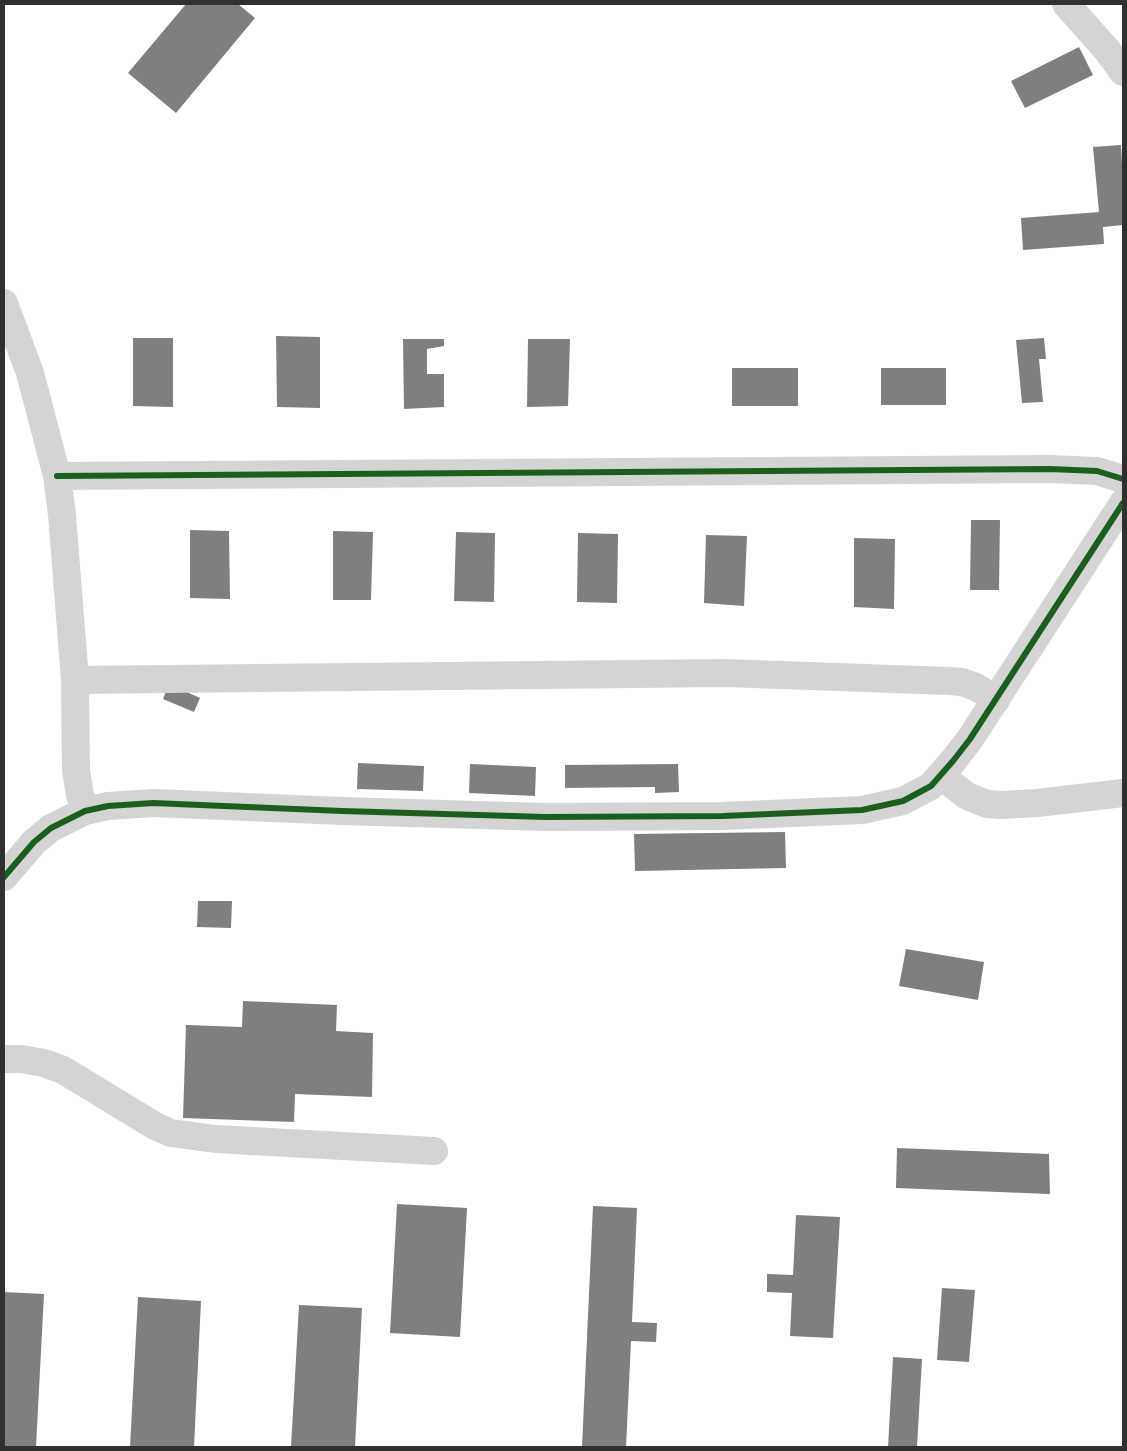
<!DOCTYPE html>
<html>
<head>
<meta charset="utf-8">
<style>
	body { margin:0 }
	#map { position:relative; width:1127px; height:1451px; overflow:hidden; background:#fff; font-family:Rubik,sans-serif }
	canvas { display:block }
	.frame { position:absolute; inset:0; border:5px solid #303030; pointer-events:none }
</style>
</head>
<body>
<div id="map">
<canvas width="1127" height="1451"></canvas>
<div class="frame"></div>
</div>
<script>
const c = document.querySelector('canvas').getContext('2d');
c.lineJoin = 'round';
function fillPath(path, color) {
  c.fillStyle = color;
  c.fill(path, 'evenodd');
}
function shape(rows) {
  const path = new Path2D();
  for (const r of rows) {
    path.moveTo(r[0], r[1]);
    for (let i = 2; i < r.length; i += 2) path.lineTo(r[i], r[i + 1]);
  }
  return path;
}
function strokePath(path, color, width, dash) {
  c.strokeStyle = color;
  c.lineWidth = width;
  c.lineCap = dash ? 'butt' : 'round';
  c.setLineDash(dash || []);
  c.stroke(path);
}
const building = shape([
	[186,4,238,4,255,18,176,113,128,73],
	[1079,47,1093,75,1025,108,1011,81],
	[1121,145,1123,182,1123,225,1103,227,1104,244,1023,250,1021,218,1099,212,1093,147],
	[276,336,320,337,320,408,277,407],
	[133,338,173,338,173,407,133,406],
	[1044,338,1046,359,1039,359,1043,402,1022,403,1016,340],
	[403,339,444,339,444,346,427,349,427,374,444,374,444,407,404,409],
	[528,339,570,339,568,406,527,407],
	[732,368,798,368,798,406,732,406],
	[881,368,946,368,946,405,881,405],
	[971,520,1000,520,999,590,970,590],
	[190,530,229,531,230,599,190,598],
	[333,531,373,532,371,600,333,600],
	[456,532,495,533,494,602,454,601],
	[578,533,618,534,617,603,577,602],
	[706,535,747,536,744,606,704,603],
	[854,538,895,539,894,609,854,607],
	[169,684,200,698,194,712,163,699],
	[358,763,424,766,423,791,357,789],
	[470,764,536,767,535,796,469,793],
	[678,764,679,792,655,793,655,787,565,788,565,765],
	[785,832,786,868,635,871,634,834],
	[198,901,232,901,231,928,197,927],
	[906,949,984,962,978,1000,899,986],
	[243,1001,337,1005,336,1031,373,1033,372,1097,295,1094,294,1122,183,1118,186,1025,242,1027],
	[897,1148,1049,1154,1050,1194,896,1188],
	[397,1204,467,1208,460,1337,390,1333],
	[593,1206,637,1208,632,1322,657,1323,656,1342,631,1341,626,1447,582,1447],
	[796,1215,840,1217,833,1338,790,1336,792,1293,767,1292,767,1274,793,1275],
	[942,1288,975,1290,969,1362,937,1360],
	[4,1292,44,1294,36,1447,4,1447],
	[138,1297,201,1301,194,1447,130,1447],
	[299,1305,362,1308,355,1447,291,1447],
	[893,1357,922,1359,917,1447,888,1447]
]);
const minor = shape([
	[1066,4,1107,50,1123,72],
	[4,303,30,373,57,476,62,515,75,680,76,771,80,795,85,811],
	[57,476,1050,469,1097,471,1123,479],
	[75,680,725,673,949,681,962,682,976,687,996,700],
	[941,776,967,796,987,804,1000,805,1037,803,1123,793],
	[4,877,34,842,51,828,85,811,108,806,153,803,342,811,546,817,723,816,862,810,903,801,931,786,953,761,970,739,1123,503],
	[4,1059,22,1059,44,1063,63,1070,155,1126,171,1133,215,1139,434,1151]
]);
const cycleway = shape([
	[57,476,1050,469,1097,471,1123,479],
	[4,877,34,842,51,828,85,811,108,806,153,803,342,811,546,817,723,816,862,810,903,801,931,786,953,761,970,739,1123,503]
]);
fillPath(building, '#7f7f7f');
strokePath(minor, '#d4d4d4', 28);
strokePath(cycleway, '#1b5e20', 6);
</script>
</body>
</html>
